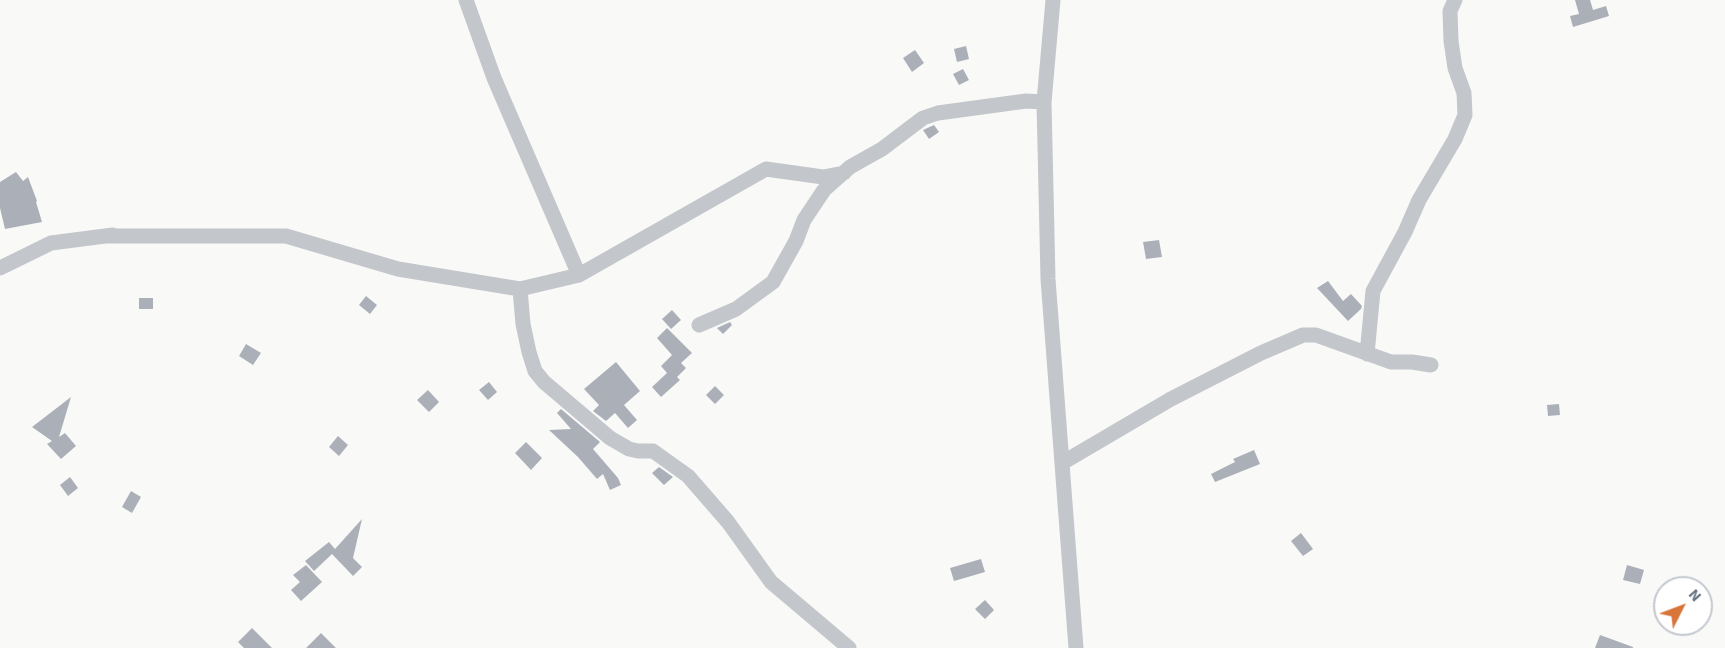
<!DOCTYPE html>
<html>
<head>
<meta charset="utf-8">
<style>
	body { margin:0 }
	#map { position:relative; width:1725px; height:648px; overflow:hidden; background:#f9f9f8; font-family:"Source Sans 3",sans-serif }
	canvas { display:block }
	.north { position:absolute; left:1653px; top:576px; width:60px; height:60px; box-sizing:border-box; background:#fff; border:2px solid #c4c8cf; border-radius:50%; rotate:48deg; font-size:16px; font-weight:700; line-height:24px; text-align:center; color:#6b7686 }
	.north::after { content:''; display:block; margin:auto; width:21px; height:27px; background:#d7753a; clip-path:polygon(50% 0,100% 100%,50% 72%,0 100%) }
</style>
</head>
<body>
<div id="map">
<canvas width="1725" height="648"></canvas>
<div class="north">N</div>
</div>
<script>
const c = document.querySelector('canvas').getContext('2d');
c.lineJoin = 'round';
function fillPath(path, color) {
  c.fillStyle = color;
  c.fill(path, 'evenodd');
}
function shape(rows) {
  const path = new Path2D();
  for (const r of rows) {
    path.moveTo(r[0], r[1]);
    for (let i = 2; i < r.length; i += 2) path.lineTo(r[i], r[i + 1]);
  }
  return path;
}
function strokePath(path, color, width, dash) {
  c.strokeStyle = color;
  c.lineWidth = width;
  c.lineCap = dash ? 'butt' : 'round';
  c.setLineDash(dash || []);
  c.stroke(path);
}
const building = shape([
	[1575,0,1590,0,1593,10,1606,6,1609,16,1573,27,1570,16,1579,14],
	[966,46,969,59,957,62,954,49],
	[915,50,924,63,912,72,903,58],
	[963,69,969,80,959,85,953,74],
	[934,125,939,132,929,139,923,130],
	[16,172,23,181,28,177,37,201,36,202,42,222,5,229,0,208,0,182],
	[1159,240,1162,257,1146,259,1143,242],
	[1328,281,1343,301,1351,294,1362,306,1361,309,1348,321,1317,288],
	[366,296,377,305,370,314,359,305],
	[139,298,153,298,153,309,139,309],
	[672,310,681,320,671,329,662,319],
	[730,322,732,325,723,334,717,328],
	[667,328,692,353,681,363,686,368,677,377,680,380,661,397,652,387,667,373,661,366,672,355,657,338],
	[246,344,261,353,253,365,239,356],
	[616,362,640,391,624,405,637,420,628,428,615,413,606,421,593,411,599,405,584,389],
	[489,382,497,392,488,400,479,390],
	[715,386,724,395,715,404,706,395],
	[428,390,439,402,429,412,417,400],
	[71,397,59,437,65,433,76,446,61,459,47,444,52,441,32,427],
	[1559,404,1560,415,1548,416,1547,405],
	[561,409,600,442,593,449,618,478,621,485,610,490,603,474,597,479,578,457,549,430,571,429,557,413],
	[338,436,348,445,339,456,329,447],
	[526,442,542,458,531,470,515,453],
	[1254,450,1260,464,1215,482,1211,474,1235,462,1233,459],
	[659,467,673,477,664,485,652,473],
	[70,477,78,488,68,496,60,485],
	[131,491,141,497,132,513,122,507],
	[362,519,353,558,362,567,353,576,332,554,314,571,305,561,329,542,335,549],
	[1301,533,1313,549,1303,556,1291,541],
	[981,559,985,572,954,581,950,568],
	[306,565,322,582,301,601,291,590,300,582,293,575],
	[1627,565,1644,570,1640,584,1623,580],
	[985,600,994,610,985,619,975,609],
	[252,628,272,648,244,648,238,642],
	[321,633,336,648,306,648],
	[1600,635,1633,647,1633,648,1595,648]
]);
const street = shape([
	[466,0,494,78,579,275],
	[1053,0,1044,102,1048,279,1076,648],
	[104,236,286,236,398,269,520,289,579,275,766,169,823,177,844,173],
	[0,268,51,243,113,235],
	[520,289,523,324,529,352,535,371,544,382,610,438,629,449,638,451,653,451,688,476,728,522,771,582,849,648],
	[699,325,736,309,773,282,796,241,804,220,824,190,850,167,882,149,923,118,938,113,1026,101,1044,102],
	[1367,354,1373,291,1405,232,1419,200,1455,139,1465,115,1464,93,1455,68,1451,41,1450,11,1455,0],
	[1062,463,1171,399,1261,353,1303,335,1316,335,1391,362,1412,362,1431,365]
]);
fillPath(building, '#abb0b8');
strokePath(street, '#c3c6ca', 15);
</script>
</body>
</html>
